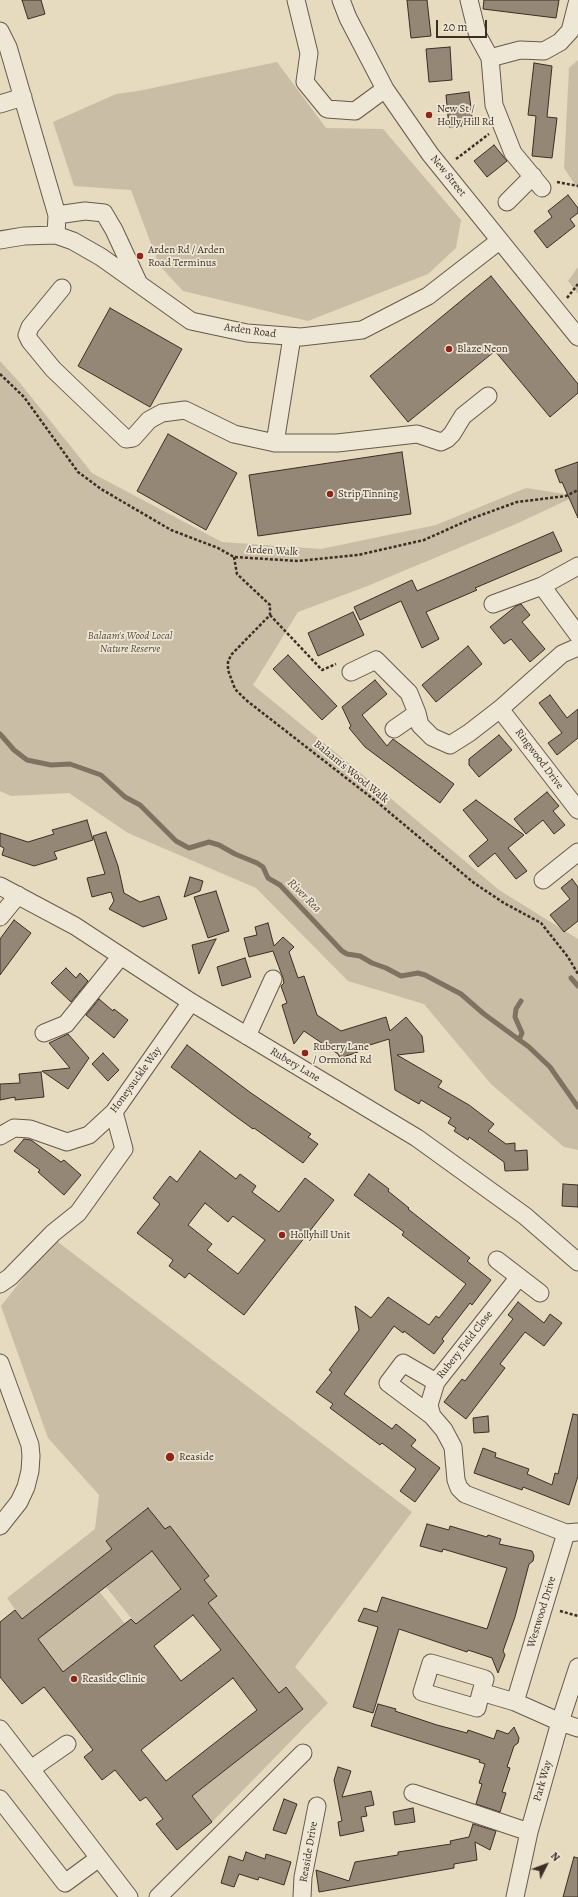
<!DOCTYPE html>
<html>
<head>
<meta charset="utf-8">
<style>
	body { margin:0 }
	#map { position:relative; width:578px; height:1897px; overflow:hidden; background:#e6dabf; font-family:Alegreya,serif }
	canvas { display:block }
	.north { position:absolute; left:526px; top:1845px; width:40px; height:40px; -webkit-text-stroke:3px #efe7d5; paint-order:stroke; rotate:48deg; font-size:11px; font-weight:700; line-height:16px; text-align:center; color:#3d2e24 }
	.north::after { content:''; display:block; margin:auto; width:14px; height:18px; background:#3d2e24; clip-path:polygon(50% 0,100% 100%,50% 72%,0 100%) }
	.scale { position:absolute; left:436px; top:20px; width:51px; height:18px; box-sizing:border-box; border:2px solid #3d2e24; border-top:0; padding-left:5px; font-size:12px; line-height:14px; white-space:nowrap; color:#3d2e24; -webkit-text-stroke:3px #efe7d5; paint-order:stroke }
</style>
</head>
<body>
<div id="map">
<canvas width="578" height="1897"></canvas>
<div class="north">N</div>
<div class="scale">20 m</div>
</div>
<script>
const c = document.querySelector('canvas').getContext('2d');
c.lineJoin = 'round';
function fillPath(path, color) {
  c.fillStyle = color;
  c.fill(path, 'evenodd');
}
function shape(rows) {
  const path = new Path2D();
  for (const r of rows) {
    path.moveTo(r[0], r[1]);
    for (let i = 2; i < r.length; i += 2) path.lineTo(r[i], r[i + 1]);
  }
  return path;
}
function strokePath(path, color, width, dash) {
  c.strokeStyle = color;
  c.lineWidth = width;
  c.lineCap = dash ? 'butt' : 'round';
  c.setLineDash(dash || []);
  c.stroke(path);
}
function drawText(font, color, halo, rows, align = 'center') {
  c.font = font + ' Alegreya,serif';
  c.lineWidth = 3.5;
  c.setLineDash([]);
  c.textBaseline = 'middle';
  c.strokeStyle = halo;
  c.fillStyle = color;
  for (const [text, x, y, turn = 0] of rows) {
    c.save();
    c.translate(x, y);
    c.rotate((+turn || 0) * Math.PI / 180);
    c.textAlign = isNaN(turn) ? turn : align;
    if (halo) c.strokeText(text, 0, 0);
    c.fillText(text, 0, 0);
    c.restore();
  }
}
const green = shape([
	[578,60,578,189,564,168,569,68],
	[277,62,326,128,383,129,461,220,456,248,428,274,308,321,183,291,159,265,131,190,74,186,53,122,116,94,138,91],
	[578,267,578,294,568,281],
	[0,361,20,383,92,473,222,542,321,549,436,525,526,488,565,494,578,485,578,495,516,524,365,587,298,612,253,685,369,780,499,890,578,939,578,1150,564,1147,491,1084,424,1004,348,981,256,888,128,833,69,793,11,796,0,791],
	[54,1239,412,1512,295,1667,328,1703,212,1822,192,1796,303,1709,286,1687,279,1693,208,1603,217,1596,204,1580,209,1576,170,1526,165,1529,148,1508,106,1541,112,1549,22,1619,7,1598,95,1529,99,1495,48,1438,1,1306],
	[152,1551,181,1589,136,1624,106,1587],
	[99,1591,125,1624,63,1672,37,1639]
]);
const stream = shape([
	[0,734,14,750,27,760,51,765,70,764,101,775,125,797,140,805,176,841,189,848,209,842,219,845,235,854,257,863,263,867,268,878,280,885,342,951,347,954,360,956,372,963,386,968,401,976,418,973,425,975,461,994,484,1014,529,1047,550,1067,578,1107],
	[571,978,578,986],
	[519,1040,522,1033,515,1017,516,1009,521,1001]
]);
const building = shape([
	[22,0,41,0,45,14,28,19,22,0],
	[407,0,427,0,431,36,411,38,407,0],
	[484,0,559,0,556,18,483,9,484,0],
	[450,47,452,80,429,82,426,49,450,47],
	[534,63,552,66,547,117,557,118,552,158,532,156,536,116,528,115,534,63],
	[469,92,473,125,449,127,446,95,469,92],
	[494,145,507,161,487,177,474,161,494,145],
	[568,195,578,208,578,213,570,219,575,226,547,248,534,231,552,217,548,211,568,195],
	[491,276,578,384,578,393,550,417,495,351,408,422,370,376,491,276],
	[110,308,182,349,150,407,78,366,110,308],
	[168,434,237,473,206,530,137,491,168,434],
	[402,452,411,514,258,536,249,475,402,452],
	[578,462,578,518,562,482,560,483,555,470,578,462],
	[553,532,562,551,475,588,477,590,426,612,439,639,422,648,401,601,360,620,354,607,412,580,417,591,553,532],
	[521,604,530,615,522,622,545,649,530,662,511,639,504,644,490,627,516,606,521,604],
	[353,612,364,635,318,656,308,633,353,612],
	[468,646,482,664,436,702,422,685,468,646],
	[288,655,337,706,322,720,273,669,288,655],
	[375,680,387,694,362,715,387,746,393,739,454,784,440,803,365,747,349,728,351,726,342,707,375,680],
	[550,695,567,718,578,709,578,738,557,755,548,743,562,733,539,703,550,695],
	[499,735,512,750,479,777,469,765,469,759,499,735],
	[547,792,559,806,553,811,565,825,554,834,543,820,526,834,514,819,547,792],
	[476,800,524,835,508,848,527,871,516,879,495,853,478,867,469,856,488,840,463,810,476,800],
	[87,820,93,840,54,852,57,859,34,866,2,855,4,848,0,846,0,833,28,842,54,834,52,830,87,820],
	[106,832,118,866,124,893,140,902,159,896,167,919,143,927,109,909,114,901,111,892,92,897,87,878,105,874,93,836,106,832],
	[190,877,203,881,200,891,184,897,190,877],
	[572,879,578,887,578,921,564,932,550,915,570,899,561,888,572,879],
	[216,891,229,931,208,938,194,897,216,891],
	[14,920,31,933,0,975,0,939,14,920],
	[268,923,274,946,283,937,294,947,289,952,298,978,304,976,317,1015,341,1031,386,1017,390,1031,406,1017,422,1036,424,1052,397,1055,442,1081,438,1087,469,1105,494,1124,488,1131,506,1144,515,1143,515,1151,527,1150,528,1170,505,1171,504,1162,469,1137,468,1140,454,1131,456,1128,448,1123,451,1118,421,1100,419,1104,395,1090,389,1039,357,1049,358,1052,340,1058,338,1054,304,1031,294,1044,282,1005,287,1003,281,986,284,983,283,978,273,951,249,957,244,938,257,935,255,927,268,923],
	[216,939,199,974,192,945,216,939],
	[245,958,251,977,222,986,217,967,245,958],
	[66,968,76,978,80,973,88,981,71,1002,51,983,66,968],
	[99,999,113,1011,114,1009,128,1020,114,1038,86,1015,99,999],
	[68,1034,89,1058,68,1089,42,1071,70,1068,49,1043,68,1034],
	[187,1045,251,1093,311,1134,308,1137,318,1144,303,1163,254,1128,253,1129,231,1113,171,1067,187,1045],
	[103,1053,119,1070,108,1081,92,1064,103,1053],
	[41,1072,44,1097,15,1100,15,1097,0,1100,0,1084,20,1083,19,1074,41,1072],
	[24,1139,31,1140,61,1162,64,1160,81,1175,64,1195,38,1172,40,1170,14,1151,24,1139],
	[200,1151,236,1179,240,1174,256,1186,252,1192,279,1212,305,1178,334,1200,244,1315,189,1273,185,1278,169,1266,173,1260,137,1233,160,1204,153,1198,170,1176,177,1182,200,1151],
	[205,1203,228,1222,233,1216,265,1240,238,1274,207,1250,212,1244,188,1225,205,1203],
	[369,1174,389,1189,388,1191,409,1208,408,1209,470,1258,467,1261,491,1280,472,1305,470,1303,442,1339,444,1341,434,1354,404,1331,403,1333,394,1326,344,1394,392,1429,396,1424,416,1440,411,1446,440,1468,415,1502,400,1491,416,1469,382,1443,380,1445,330,1408,333,1404,316,1392,332,1372,329,1370,359,1330,355,1306,371,1318,388,1297,429,1325,436,1316,439,1318,466,1284,402,1235,404,1232,354,1195,369,1174],
	[563,1184,578,1185,578,1207,562,1206,563,1184],
	[518,1302,544,1323,550,1314,562,1323,544,1346,525,1332,500,1364,505,1368,466,1419,444,1402,462,1379,465,1381,513,1319,508,1315,518,1302],
	[573,1414,578,1415,578,1476,569,1505,523,1487,522,1490,474,1473,483,1448,496,1453,495,1457,529,1469,527,1474,552,1485,555,1473,558,1474,573,1414],
	[488,1416,489,1432,474,1433,473,1418,488,1416],
	[148,1508,165,1529,170,1526,209,1576,204,1580,217,1596,208,1603,279,1693,286,1687,303,1709,192,1796,212,1822,177,1850,156,1824,163,1819,146,1797,140,1801,115,1770,102,1780,84,1757,93,1750,44,1687,22,1704,0,1677,0,1622,15,1610,22,1619,112,1549,106,1541,148,1508],
	[152,1551,181,1589,136,1624,131,1619,63,1672,38,1639,152,1551],
	[193,1615,221,1650,181,1681,154,1646,193,1615],
	[233,1678,257,1710,166,1781,141,1750,233,1678],
	[427,1524,449,1530,450,1526,487,1537,488,1535,501,1539,499,1544,532,1551,534,1556,533,1561,529,1564,515,1617,503,1651,505,1655,498,1673,492,1658,468,1650,467,1652,399,1629,373,1713,353,1707,378,1627,358,1621,364,1608,377,1612,382,1597,487,1629,507,1568,443,1549,442,1552,420,1546,427,1524],
	[378,1704,396,1709,395,1711,437,1725,467,1733,468,1730,494,1739,497,1730,508,1734,514,1727,519,1738,518,1743,514,1746,507,1767,510,1768,502,1792,506,1793,500,1812,476,1804,482,1784,479,1783,485,1764,479,1762,480,1760,371,1726,378,1704],
	[338,1767,351,1771,342,1797,371,1791,374,1805,365,1807,367,1816,361,1817,364,1831,340,1836,338,1822,342,1821,334,1780,338,1767],
	[284,1799,297,1804,286,1834,273,1830,284,1799],
	[413,1808,415,1822,395,1825,393,1812,413,1808],
	[473,1824,496,1831,490,1850,475,1842,477,1860,454,1864,454,1868,319,1892,316,1870,349,1881,355,1862,398,1855,398,1852,451,1844,450,1841,469,1837,473,1824],
	[246,1852,265,1859,266,1854,291,1862,284,1885,259,1877,258,1880,239,1874,234,1887,221,1883,229,1856,243,1861,246,1852],
	[574,1857,578,1858,578,1897,563,1897,574,1857]
]);
const path = shape([
	[456,159,489,134],
	[557,182,578,186],
	[567,298,578,284],
	[0,374,24,397,78,472,101,489,171,530,218,548,234,557,298,561,358,555,424,540,473,518,517,502,566,496,578,490],
	[234,557,237,574,270,605,270,615,231,655,228,662,228,670,235,689,246,700,377,802,474,883,504,903,541,923,568,957,578,974],
	[270,615,322,670,336,664],
	[560,1611,578,1616]
]);
const minor = shape([
	[296,0,309,53,305,82,327,109,355,111,385,89],
	[341,0,348,18,385,89,430,154,578,337],
	[469,0,478,36,490,58,494,105,513,153,542,188],
	[0,31,8,47,57,215,56,235],
	[490,58,520,50,544,51,560,42,570,31,578,0],
	[0,104,23,97],
	[507,202,533,176],
	[57,215,85,211,104,213,114,230,139,284],
	[0,240,24,236,56,235,73,241,101,257,191,321,247,333,301,337,362,330,428,296,499,241],
	[62,288,30,327,27,335,30,341,53,369,126,439,133,438,149,420,162,413,185,410,234,434,275,443],
	[292,337,275,443,337,443,417,434,441,442,447,439,452,434,463,416,488,396],
	[542,586,578,566],
	[493,604,542,586,578,635],
	[351,672,376,660,409,693,417,713,420,725,432,737,450,745,469,733,500,709,562,654,578,647],
	[500,709,578,810],
	[394,729,417,713],
	[543,880,578,852],
	[0,886,75,926,191,1002,417,1138,525,1216,578,1262],
	[0,917,18,895],
	[44,1033,66,1024,121,956],
	[247,1036,273,979],
	[0,1136,14,1128,30,1129,67,1142,89,1135,114,1112,191,1002],
	[497,1260,540,1293],
	[519,1277,436,1382,429,1405,432,1416,444,1430,453,1447,456,1480,459,1488,465,1494,566,1533],
	[0,1284,10,1277,53,1233,78,1213,124,1149,114,1112],
	[0,1363,30,1445,31,1456,30,1471,26,1487,19,1502,0,1526],
	[432,1416,388,1383,403,1363,436,1382],
	[577,1532,566,1533,515,1702,560,1722,578,1728],
	[481,1692,485,1679,431,1663,422,1692,477,1708,481,1692,515,1702],
	[0,1729,129,1897],
	[31,1769,67,1744],
	[413,1793,529,1832],
	[0,1799,65,1883,99,1858],
	[158,1897,303,1753],
	[302,1897,303,1877,317,1806],
	[515,1897,529,1832,560,1722,578,1667]
]);
const markers = [
	[429,115,4,"#8f2418"],
	[140,256,4,"#8f2418"],
	[449,349,4,"#8f2418"],
	[330,494,4,"#8f2418"],
	[305,1053,4,"#8f2418"],
	[282,1235,4,"#8f2418"],
	[170,1457,5,"#8f2418"],
	[74,1679,4,"#8f2418"]
];
const poiNames = [
	["New St /",437,109],
	["Holly Hill Rd",437,122],
	["Arden Rd / Arden",148,250],
	["Road Terminus",148,263],
	["Blaze Neon",457,349],
	["Strip Tinning",338,494],
	["Rubery Lane",313,1047],
	["/ Ormond Rd",313,1060],
	["Hollyhill Unit",290,1235],
	["Reaside",179,1457],
	["Reaside Clinic",82,1679]
];
const streetNames = [
	["New Street",448,176,51],
	["Arden Road",250,331,8],
	["Arden Walk",272,551,3],
	["Ringwood Drive",539,759,53],
	["Balaam's Wood Walk",351,772,39],
	["Rubery Lane",295,1065,31],
	["Honeysuckle Way",136,1080,-54],
	["Rubery Field Close",465,1345,-52],
	["Westwood Drive",542,1612,-73],
	["Park Way",543,1781,-74],
	["Reaside Drive",309,1852,-80]
];
const parkNames = [
	["Balaam's Wood Local",130,636],
	["Nature Reserve",130,649]
];
const waterNames = [
	["River Rea",304,896,45]
];
fillPath(green, '#c9bda5');
strokePath(stream, '#807261', 5);
fillPath(building, '#958775');
strokePath(building, '#3d2e24', 1);
strokePath(minor, '#67594b', 19);
strokePath(path, '#3d2e24', 2.5, [3, 2]);
strokePath(minor, '#efe7d5', 17);
for (const [x, y, r, color] of markers) {
  const dot = new Path2D();
  dot.arc(x, y, r, 0, 2 * Math.PI);
  c.fillStyle = color;
  c.fill(dot);
  strokePath(dot, '#efe7d5', 1.5);
}
drawText('11px', '#3d2e24', '#efe7d5', poiNames, 'left');
drawText('11px', '#3d2e24', '#efe7d5', streetNames);
drawText('italic 11px', '#594b3e', '#efe7d5', parkNames);
drawText('italic 12px', '#594a3e', '#efe7d5', waterNames);
</script>
</body>
</html>
